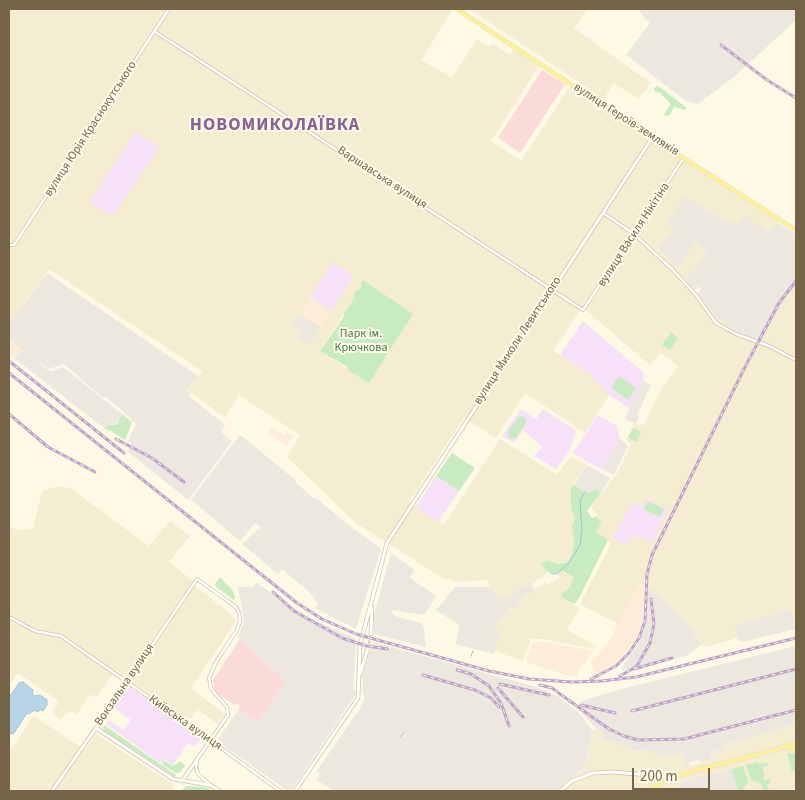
<!DOCTYPE html>
<html>
<head>
<meta charset="utf-8">
<style>
	body { margin:0 }
	#map { position:relative; width:805px; height:800px; overflow:hidden; background:#fdf9e4; font-family:"Source Sans 3",sans-serif }
	canvas { display:block }
	.frame { position:absolute; inset:0; border:10px solid #766449; pointer-events:none }
	.scale { position:absolute; left:632px; top:768px; width:78px; height:22px; box-sizing:border-box; border:2px solid #766449; border-top:0; padding-left:6px; font-size:15px; line-height:18px; white-space:nowrap; color:#766449; -webkit-text-stroke:4px #fffceb; paint-order:stroke }
</style>
</head>
<body>
<div id="map">
<canvas width="805" height="800"></canvas>
<div class="frame"></div>
<div class="scale">200 m</div>
</div>
<script>
const c = document.querySelector('canvas').getContext('2d');
c.lineJoin = 'round';
function fillPath(path, color) {
  c.fillStyle = color;
  c.fill(path, 'evenodd');
}
function shape(rows) {
  const path = new Path2D();
  for (const r of rows) {
    path.moveTo(r[0], r[1]);
    for (let i = 2; i < r.length; i += 2) path.lineTo(r[i], r[i + 1]);
  }
  return path;
}
function strokePath(path, color, width, dash) {
  c.strokeStyle = color;
  c.lineWidth = width;
  c.lineCap = dash ? 'butt' : 'round';
  c.setLineDash(dash || []);
  c.stroke(path);
}
function drawText(font, color, halo, rows, align = 'center') {
  c.font = font + ' "Source Sans 3",sans-serif';
  c.lineWidth = 4;
  c.setLineDash([]);
  c.textBaseline = 'middle';
  c.strokeStyle = halo;
  c.fillStyle = color;
  for (const [text, x, y, turn = 0] of rows) {
    c.save();
    c.translate(x, y);
    c.rotate((+turn || 0) * Math.PI / 180);
    c.textAlign = isNaN(turn) ? turn : align;
    if (halo) c.strokeText(text, 0, 0);
    c.fillText(text, 0, 0);
    c.restore();
  }
}
const residential = shape([
	[9,9,453,9,421,60,452,78,477,39,490,47,492,43,510,55,514,48,540,65,491,141,521,161,571,85,778,221,778,223,768,231,764,228,725,221,685,196,674,232,657,248,695,243,707,252,685,280,698,294,740,333,761,340,786,296,796,285,796,624,795,624,791,610,734,626,737,638,706,647,693,635,697,631,650,588,639,584,632,594,618,624,580,604,611,543,596,532,602,522,591,507,617,474,631,444,626,440,634,424,644,425,661,389,678,366,661,353,650,365,582,307,553,351,594,376,605,389,604,391,609,395,585,433,525,393,496,438,464,418,409,502,444,525,500,439,557,475,571,456,587,465,571,487,571,509,575,518,572,526,574,543,572,555,567,562,541,565,549,572,531,584,529,582,521,587,506,600,498,598,487,580,457,582,441,577,356,523,287,457,300,435,239,395,225,418,188,390,202,371,49,269,9,324],
	[333,263,354,276,309,345,301,332,292,326],
	[364,283,413,314,369,383,320,351],
	[469,9,587,9,574,28,651,83,638,99,614,83,604,99],
	[59,486,70,488,149,546,170,521,190,536,169,562,193,581,192,583,231,615,236,621,191,688,225,714,218,724,198,710,188,722,116,670,96,698,90,694,77,714,71,711,59,720,52,711,60,702,18,673,9,685,9,636,11,632,9,631,9,526,18,530,33,528,42,491],
	[563,571,574,579,570,587,561,594,562,598,580,608,567,630,596,646,594,649,542,639,531,639,523,661,495,651,501,632,494,626,512,607,516,609,523,597,545,582,547,585,560,578,556,573],
	[34,716,85,750,96,734,174,785,173,791,9,791,9,767,10,765,9,752],
	[796,725,796,791,555,791,585,767,592,730,602,729,603,740,629,748,629,750,651,751,653,755,668,757,682,753,687,767,712,760,710,752,723,745]
]);
const commercial = shape([
	[310,297,331,311,321,327,299,314],
	[9,339,21,349,14,358,9,354],
	[272,427,284,435,287,432,293,436,286,446,268,433],
	[639,584,645,587,644,599,641,627,635,641,617,661,605,670,595,674,591,662,610,640,632,594],
	[533,642,544,642,593,651,585,663,582,663,577,675,574,677,526,662]
]);
const industrial = shape([
	[637,9,796,9,796,20,734,77,698,104,686,101,626,55,650,23],
	[685,196,725,221,739,223,745,215,768,231,778,223,795,233,796,285,786,296,761,341,740,333,721,321,698,294,701,289,698,286,695,290,685,280,707,252,695,243,678,268,657,248,674,232,667,218,672,216],
	[47,273,198,376,187,390,190,393,189,396,225,425,221,432,232,441,188,500,127,451,132,444,128,441,136,424,124,412,106,397,102,397,64,364,49,369,32,358,9,339,9,324],
	[299,314,321,327,309,345,297,337,301,332,292,326],
	[21,350,48,370,52,371,63,367,122,414,109,432,14,358],
	[643,381,651,385,637,415,639,417,636,424,625,419],
	[239,436,242,436,295,480,296,483,313,498,317,499,350,526,381,549,356,629,315,608,318,602,314,600,315,597,282,569,278,574,242,544,255,532,261,528,255,523,240,541,191,500],
	[620,439,628,446,614,475,601,469],
	[587,465,610,478,602,492,586,493,574,485],
	[391,553,415,570,410,578,436,596,424,615,392,610,392,613,397,617,421,623,424,628,426,647,374,634,374,615],
	[530,582,535,590,523,597,516,609,511,607,494,626,501,632,494,654,456,644,459,625,436,610,455,587,491,587,498,598,502,595,506,600,521,587],
	[257,583,307,617,355,638,354,643,356,644,353,689,357,692,356,694,291,791,288,791,217,741,238,710,259,722,286,681,238,637,244,621,238,587,253,587],
	[647,588,650,588,697,631,693,635,702,644,686,656,639,668,630,672,628,669,622,671,622,668,639,642,646,624],
	[791,609,796,629,742,642,737,638,734,626],
	[373,642,536,687,559,697,580,714,592,730,585,767,555,791,333,791,316,779,320,774,316,772,359,710,365,698,363,694,362,676],
	[796,646,796,725,723,745,724,749,710,752,712,760,700,763,699,760,689,762,690,766,686,767,682,753,668,757,653,755,651,751,629,750,629,748,603,740,602,729,597,729,582,713,582,701,621,689],
	[732,769,738,791,676,791,681,782]
]);
const education = shape([
	[135,132,159,147,113,217,90,202],
	[333,262,354,276,331,311,310,297],
	[583,321,644,373,643,381,630,409,603,391,605,388,594,381,594,376,560,355],
	[521,409,536,419,543,409,575,430,576,433,568,453,556,469,534,456,542,447,523,430,514,443,502,436],
	[598,415,617,426,620,439,601,469,573,453],
	[436,476,459,491,438,522,416,507],
	[646,499,667,510,652,543,634,534,627,545,613,538,632,502,641,506],
	[129,687,201,738,195,747,188,743,173,765,164,759,160,763,106,724,108,720,124,730,131,720,114,708]
]);
const medical = shape([
	[542,70,565,84,520,153,498,138],
	[240,639,286,681,259,722,238,710,240,706,236,703,234,705,215,692,213,680]
]);
const green = shape([
	[657,86,661,88,687,108,685,110,674,107,670,115,666,116,664,114,671,104,660,93,654,91,654,88],
	[363,280,413,314,369,383,348,370,348,368,341,363,320,351,343,318,345,312,355,297,353,296,356,291,360,289,362,286,361,283],
	[671,332,678,338,670,350,662,345],
	[619,376,636,388,628,400,611,388],
	[122,414,132,422,125,440,105,427,111,425,116,425],
	[522,416,526,419,526,423,516,438,510,439,508,435,508,432,518,418],
	[633,428,641,432,636,442,628,438],
	[452,453,475,468,459,491,436,476],
	[574,485,586,493,597,490,601,493,587,511,592,518,596,516,602,522,596,532,608,540,578,600,574,604,562,598,561,594,570,587,574,578,563,571,552,575,541,565,546,560,558,564,567,562,572,555,574,543,572,526,575,518,571,509,571,487],
	[648,501,664,509,660,517,643,509],
	[220,577,233,591,235,598,234,600,216,587,215,584],
	[104,725,176,775,175,777,103,730],
	[787,753,796,754,796,772,791,770],
	[163,760,173,766,181,761,185,766,179,773,176,773,162,764],
	[757,762,759,764,768,763,768,765,762,767,765,776,763,777,764,781,770,779,771,783,767,784,769,791,763,791,761,784,751,780,746,765],
	[743,766,748,781,742,791,738,791,732,769],
	[186,786,205,787,214,791,181,791]
]);
const water = shape([
	[23,682,33,690,32,694,34,696,40,695,47,700,47,705,43,711,40,709,38,712,34,710,29,714,27,713,14,733,10,734,9,733,9,698,19,683,23,682]
]);
const stream = shape([
	[553,574,556,574,569,563,580,545,582,530,580,500,585,492],
	[471,656,473,651],
	[400,737,404,733]
]);
const secondaryTunnel = shape([
	[368,648,371,634]
]);
const tertiary = shape([
	[154,31,583,310,683,159],
	[603,213,634,234,672,269,696,295,716,323,736,334,769,346,796,360],
	[9,245,14,245,169,9],
	[9,617,35,631,61,636,206,737,280,791],
	[96,728,197,579,236,607,239,613,240,621,237,630,216,662,209,678,211,689,227,707,228,715,182,781],
	[197,761,196,768,198,774,210,785]
]);
const secondary = shape([
	[371,634,372,607],
	[360,674,368,648],
	[52,791,96,728,173,779,210,785,220,791],
	[295,791,358,698,360,645,387,543,652,138],
	[560,791,572,781,593,773,613,772,671,777]
]);
const primary = shape([
	[457,9,652,138,796,230],
	[788,748,796,749],
	[647,791,672,777,796,744]
]);
const rail = shape([
	[721,45,767,80,796,98],
	[9,361,124,453],
	[9,373,297,603,322,619,356,634,489,671,529,679,572,682,602,681,636,677,796,638],
	[9,414,48,447,95,472],
	[116,439,152,458,184,482],
	[273,592,294,611,342,638,367,646,387,649],
	[634,669,672,658],
	[457,670,471,674,489,686,501,703,509,726],
	[423,675,475,690,491,698,499,707],
	[620,676,634,668,638,664,650,643,654,624,651,599],
	[591,679,616,666,629,653,639,638,645,621,647,574,652,555,747,363,779,303,796,281],
	[500,684,549,695],
	[540,685,552,688,560,694,609,729,624,736,638,740,684,739,796,710],
	[498,688,523,717],
	[581,705,615,713],
	[632,711,796,669]
]);
const streetNames = [
	["вулиця Героїв-земляків",626,120,33],
	["вулиця Юрія Краснокутського",91,129,-57],
	["Варшавська вулиця",382,178,33],
	["вулиця Василя Нікітіна",634,235,-57],
	["вулиця Миколи Левитського",518,341,-57],
	["Вокзальна вулиця",125,685,-56],
	["Київська вулиця",185,723,35]
];
const parkNames = [
	["Парк ім.",361,334],
	["Крючкова",361,348]
];
const districtNames = [
	["НОВОМИКОЛАЇВКА",275,126]
];
fillPath(residential, '#f5edd2');
fillPath(commercial, '#fdecd8');
fillPath(industrial, '#ece8df');
fillPath(education, '#f6e1f9');
fillPath(medical, '#fbdbd7');
fillPath(green, '#c9ebc2');
fillPath(water, '#b8d5e7');
strokePath(water, '#9ec2d9', 1);
strokePath(stream, '#9ec2d9', 1);
strokePath(secondaryTunnel, '#dbd4bd', 3, [3, 1.5]);
strokePath(tertiary, '#cfc3aa', 4);
strokePath(secondary, '#d2c4a7', 4.5);
strokePath(primary, '#e1ddd7', 5);
strokePath(tertiary, '#fff', 2.5);
strokePath(secondary, '#fff', 3);
strokePath(primary, '#fdf09b', 4);
strokePath(rail, '#bfa2c7', 3);
strokePath(rail, '#fffceb', 1, [4]);
drawText('12px', '#766449', '#fffceb', streetNames);
drawText('12px', '#447c41', '#fffceb', parkNames);
c.letterSpacing = '1px';
drawText('bold 18px', '#8d6093', '#fffceb', districtNames);
c.letterSpacing = '0px';
</script>
</body>
</html>
